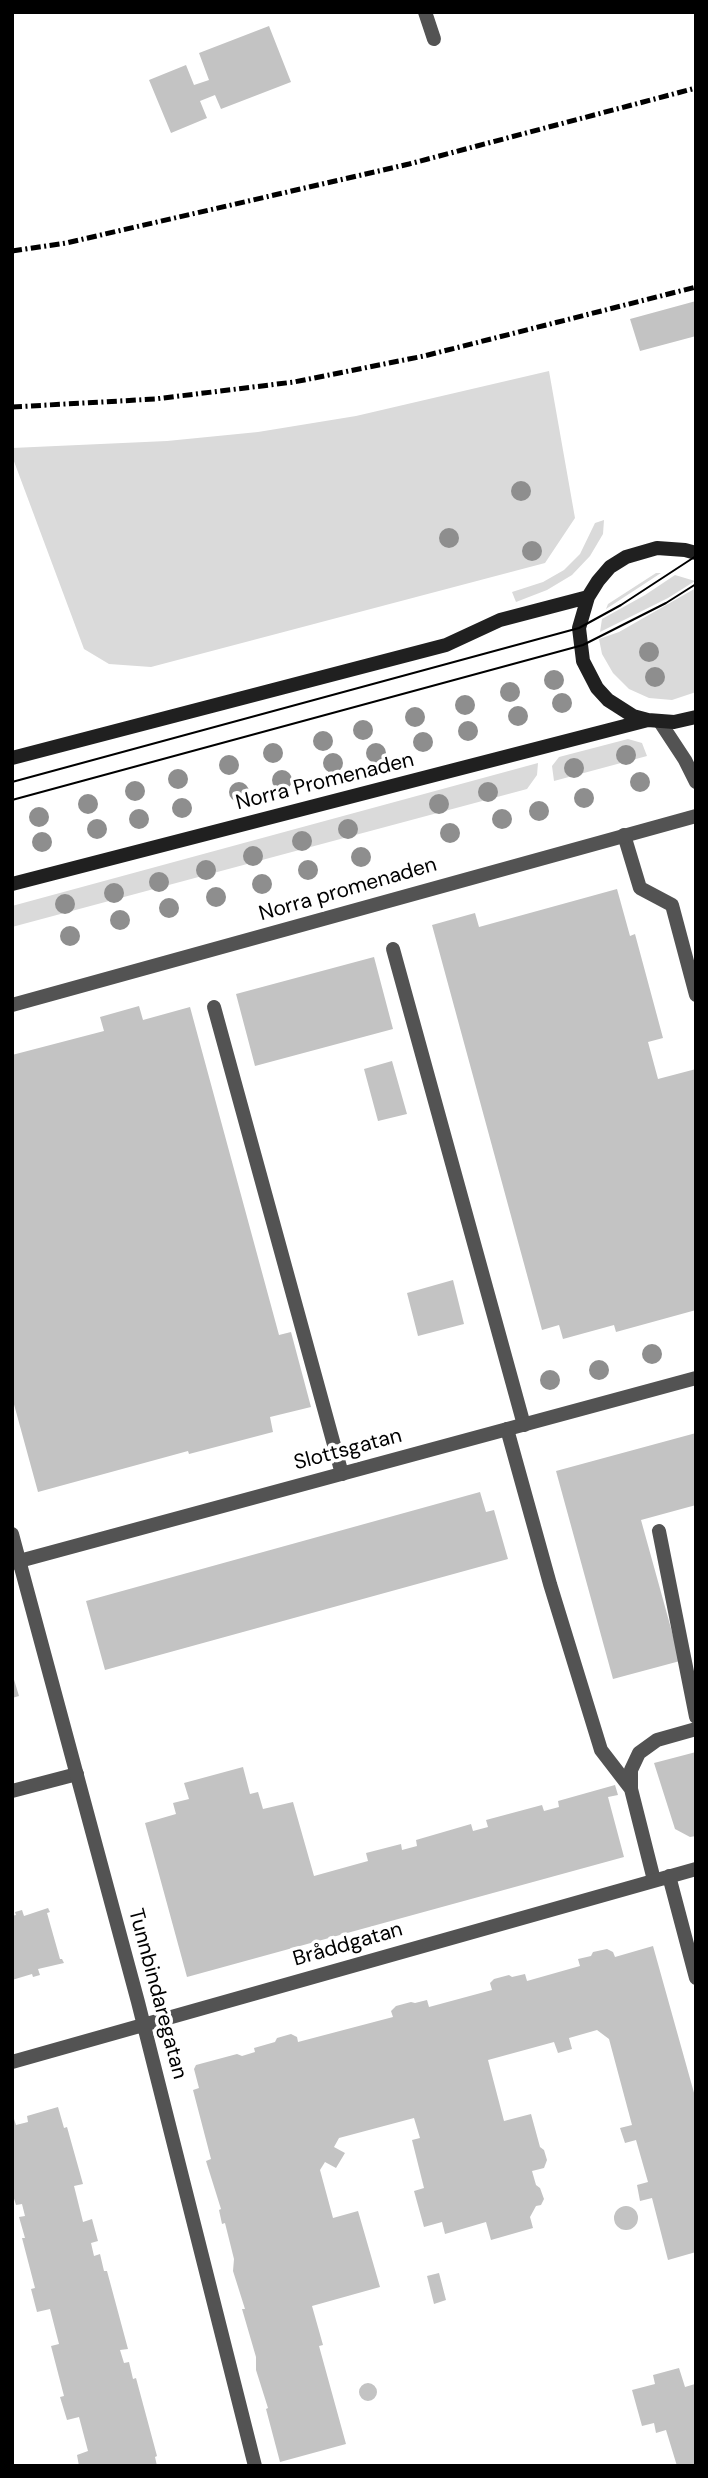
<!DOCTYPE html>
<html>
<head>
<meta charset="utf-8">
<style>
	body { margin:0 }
	#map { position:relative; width:708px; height:2478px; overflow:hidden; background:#fff; font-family:"DM Sans",sans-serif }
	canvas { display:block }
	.frame { position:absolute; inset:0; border:14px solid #000; pointer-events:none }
</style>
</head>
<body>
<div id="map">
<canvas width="708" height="2478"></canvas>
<div class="frame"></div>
</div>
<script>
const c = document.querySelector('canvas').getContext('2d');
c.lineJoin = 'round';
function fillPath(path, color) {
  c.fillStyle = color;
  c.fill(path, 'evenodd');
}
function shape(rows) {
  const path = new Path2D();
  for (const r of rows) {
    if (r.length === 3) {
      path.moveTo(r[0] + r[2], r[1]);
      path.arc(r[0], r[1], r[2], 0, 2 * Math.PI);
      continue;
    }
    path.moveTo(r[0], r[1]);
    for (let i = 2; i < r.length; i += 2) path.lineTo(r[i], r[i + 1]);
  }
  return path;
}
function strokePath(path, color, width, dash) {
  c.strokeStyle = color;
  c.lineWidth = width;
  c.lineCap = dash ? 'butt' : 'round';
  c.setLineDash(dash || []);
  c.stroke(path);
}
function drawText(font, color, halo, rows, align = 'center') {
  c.font = font + ' "DM Sans",sans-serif';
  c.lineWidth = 7;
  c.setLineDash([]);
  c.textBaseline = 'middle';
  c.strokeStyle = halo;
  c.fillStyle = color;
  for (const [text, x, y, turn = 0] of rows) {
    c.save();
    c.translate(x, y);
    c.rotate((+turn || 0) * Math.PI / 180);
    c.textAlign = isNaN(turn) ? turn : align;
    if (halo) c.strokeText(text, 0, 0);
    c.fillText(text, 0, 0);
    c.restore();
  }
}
const green = shape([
	[549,371,575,518,545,563,151,667,109,664,84,649,12,456,12,448,167,441,258,432,356,416],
	[604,520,603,534,590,556,572,575,547,590,516,602,512,592,543,582,564,570,580,554,595,523],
	[656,573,661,573,606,609,608,604],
	[675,575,695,581,668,598,600,632,602,619,645,595],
	[696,588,696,692,672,700,649,698,629,689,613,673,602,654,599,639,619,632],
	[628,739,642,743,647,756,554,781,552,766,559,757],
	[538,763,537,775,527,789,12,927,12,906]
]);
const building = shape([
	[269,26,291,82,221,109,215,95,200,101,207,118,171,133,149,80,186,65,194,85,209,80,199,53],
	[696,301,696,336,640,351,630,319],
	[617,889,630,936,635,934,663,1038,648,1042,658,1079,696,1069,696,1310,616,1332,614,1325,563,1339,559,1325,542,1330,432,925,475,913,479,927],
	[374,957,393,1029,255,1066,236,994],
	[139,1006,143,1020,190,1007,279,1335,291,1332,311,1407,270,1417,273,1432,189,1454,188,1451,38,1492,12,1397,12,1055,104,1031,100,1017],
	[392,1061,407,1114,378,1121,364,1069],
	[453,1280,464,1324,418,1336,407,1293],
	[696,1433,696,1505,641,1520,680,1661,613,1679,556,1471],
	[480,1492,486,1512,494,1510,508,1559,105,1670,86,1601],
	[12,1673,19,1696,12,1698],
	[696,1752,696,1836,690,1837,675,1829,654,1763],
	[243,1767,250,1794,258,1792,263,1809,293,1802,314,1876,368,1861,366,1853,401,1844,402,1850,417,1846,416,1840,471,1824,473,1831,488,1827,486,1820,542,1805,544,1811,559,1807,558,1801,615,1785,618,1795,608,1797,624,1857,187,1977,145,1823,176,1814,173,1803,189,1799,184,1783],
	[48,1908,50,1912,47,1913,60,1959,62,1959,64,1963,38,1969,40,1975,33,1977,32,1974,12,1980,12,1916,16,1915,15,1912,22,1910,24,1916],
	[653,1946,696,2100,696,2252,668,2260,652,2198,640,2201,637,2185,648,2182,636,2140,625,2143,620,2128,632,2125,609,2039,597,2030,569,2038,572,2049,558,2053,554,2042,488,2060,504,2121,531,2114,540,2147,544,2150,547,2160,544,2168,532,2171,536,2185,540,2188,544,2199,541,2205,536,2206,530,2217,533,2228,491,2240,486,2222,445,2234,442,2222,424,2227,414,2191,424,2188,412,2140,420,2138,414,2118,339,2138,334,2147,345,2153,336,2168,325,2162,320,2170,333,2218,358,2211,380,2287,312,2306,323,2345,319,2346,346,2444,280,2462,266,2409,268,2408,256,2370,256,2357,242,2309,245,2309,233,2271,234,2259,225,2223,222,2224,219,2210,221,2209,206,2161,211,2159,193,2090,199,2088,194,2069,196,2065,237,2054,242,2056,255,2052,254,2048,275,2042,277,2038,291,2034,297,2037,298,2042,393,2017,391,2011,396,2006,411,2002,415,2003,427,2000,429,2007,492,1990,490,1983,494,1979,509,1975,512,1977,525,1974,527,1981,580,1966,578,1959,591,1956,593,1952,607,1949,613,1952,615,1957],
	[58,2107,64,2128,67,2127,83,2184,74,2186,83,2222,92,2219,98,2241,91,2243,94,2256,100,2254,104,2271,107,2271,128,2349,120,2350,124,2363,129,2362,133,2379,136,2378,157,2456,155,2457,157,2466,79,2466,77,2455,88,2451,79,2417,67,2420,60,2397,64,2396,51,2346,59,2344,50,2309,37,2312,31,2289,35,2288,22,2238,25,2238,19,2217,25,2216,22,2204,16,2205,12,2192,12,2120,14,2119,16,2125,28,2122,27,2116],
	[626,2218,12],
	[439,2273,446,2300,434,2304,427,2276],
	[679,2368,685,2387,695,2384,696,2386,696,2466,677,2466,666,2430,656,2433,654,2423,642,2426,632,2390,655,2384,653,2375],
	[368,2392,9]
]);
const lane = shape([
	[425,12,434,39],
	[624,835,640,888,672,905,696,995],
	[393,949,524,1425],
	[214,1007,342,1474],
	[507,1429,550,1584,601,1750,631,1789],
	[659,1531,696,1717],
	[12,1791,77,1774],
	[654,1880,631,1789,631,1770,639,1753,657,1740,696,1729]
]);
const street = shape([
	[660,722,685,760,696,782],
	[12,1005,696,816],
	[12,1534,138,2002,255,2466],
	[12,1563,696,1378],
	[669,1876,696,1978],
	[12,2062,696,1869]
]);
const secondary = shape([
	[696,553,685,550,657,548,626,557,610,567,598,581,588,597,579,628,583,661,597,688,608,700,633,716,648,720,674,722,696,717],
	[12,758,446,645,500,620,588,597],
	[12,884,648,720]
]);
const tram = shape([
	[12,782,579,628,621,605,696,556],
	[12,800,583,645,666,603,696,584]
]);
const rail = shape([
	[12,251,66,243,409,164,696,88],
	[12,407,155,399,294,382,424,356,696,287]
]);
const trees = [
	[521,491],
	[449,538],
	[532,551],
	[649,652],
	[655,677],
	[554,680],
	[510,692],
	[562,703],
	[465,705],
	[518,716],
	[415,717],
	[363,730],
	[468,731],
	[323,741],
	[423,742],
	[273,753],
	[376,753],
	[626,755],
	[333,763],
	[229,765],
	[574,768],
	[178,779],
	[282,780],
	[640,782],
	[135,791],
	[239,792],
	[488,792],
	[584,798],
	[88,804],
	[439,804],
	[182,808],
	[539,811],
	[39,817],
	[139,819],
	[502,819],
	[97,829],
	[348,829],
	[450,833],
	[302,841],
	[42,842],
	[253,856],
	[361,857],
	[206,870],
	[308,870],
	[159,882],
	[262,884],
	[114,893],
	[216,897],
	[65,904],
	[169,908],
	[120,920],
	[70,936],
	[652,1354],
	[599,1370],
	[550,1380]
];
const streetNames = [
	["Norra Promenaden",325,782,-14],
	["Norra promenaden",348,890,-16],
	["Slottsgatan",348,1450,-15],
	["Bråddgatan",348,1945,-16],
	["Tunnbindaregatan",157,1994,75]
];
fillPath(green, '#dadada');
fillPath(building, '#c3c3c3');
strokePath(lane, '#535353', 14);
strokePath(street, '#535353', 14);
strokePath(secondary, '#202020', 14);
strokePath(tram, '#000', 2);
strokePath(rail, '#000', 5, [10, 3.5, 2, 3.5]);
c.fillStyle = '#8e8e8e';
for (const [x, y] of trees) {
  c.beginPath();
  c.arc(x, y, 10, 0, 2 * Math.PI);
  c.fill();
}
drawText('21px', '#000', '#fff', streetNames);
</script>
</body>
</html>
